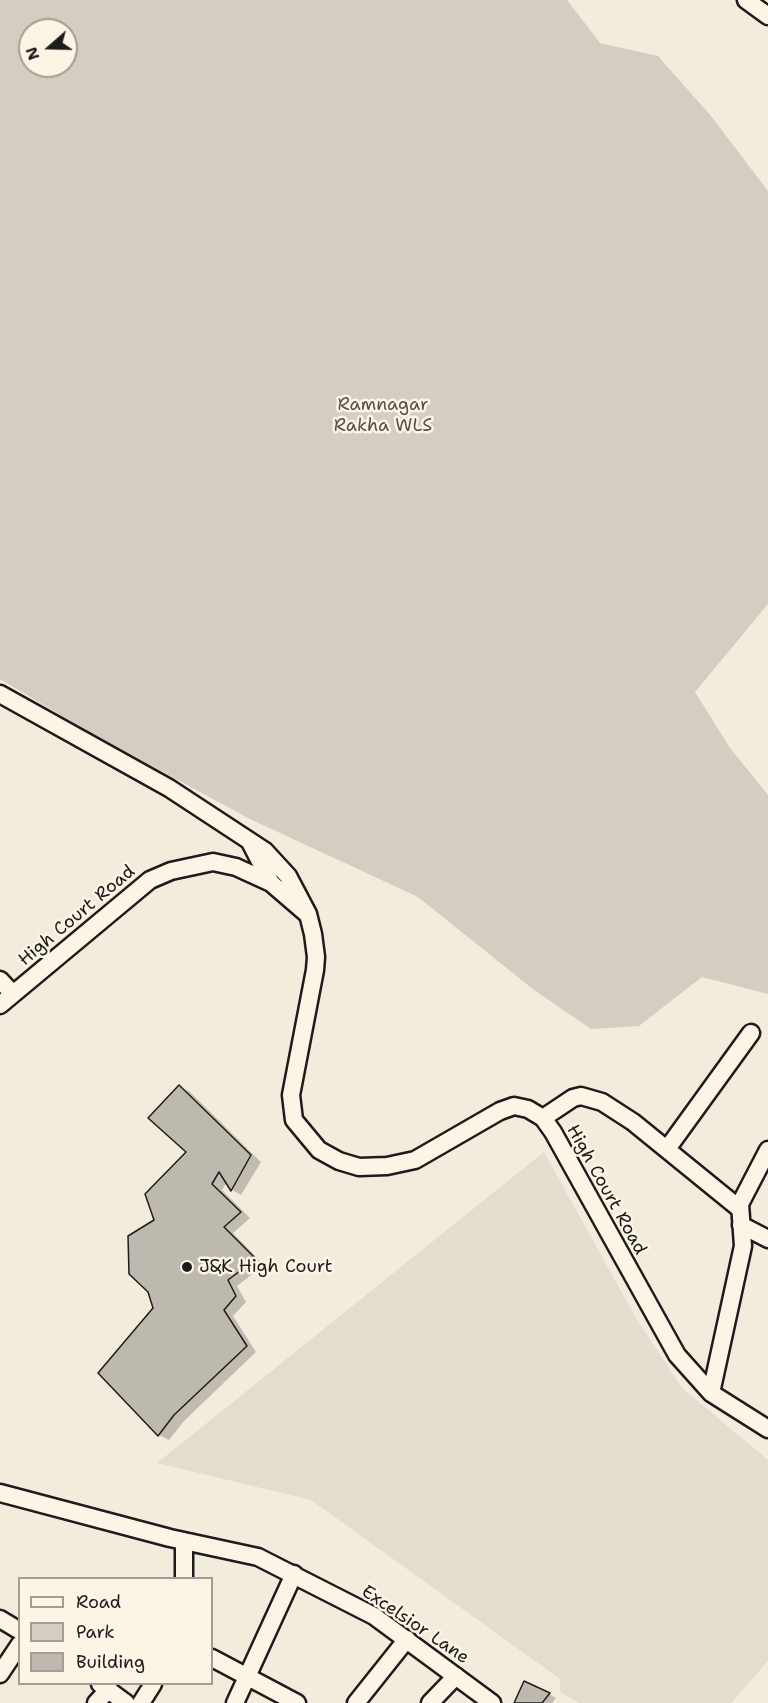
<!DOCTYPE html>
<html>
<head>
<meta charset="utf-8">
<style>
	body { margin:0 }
	#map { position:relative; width:768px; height:1703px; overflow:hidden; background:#f3ecdd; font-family:"Shantell Sans",sans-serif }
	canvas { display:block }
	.legend { position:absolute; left:18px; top:1577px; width:195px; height:108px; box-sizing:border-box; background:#fcf5e5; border:2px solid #a29e95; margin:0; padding:8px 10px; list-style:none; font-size:18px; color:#1c1c1c }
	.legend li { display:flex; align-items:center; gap:12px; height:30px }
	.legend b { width:30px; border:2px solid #a29e95 }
	.north { position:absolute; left:18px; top:18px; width:60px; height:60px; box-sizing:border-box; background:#fcf5e5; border:2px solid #a29e95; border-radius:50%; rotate:250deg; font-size:16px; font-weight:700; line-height:24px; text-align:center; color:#1c1c1c }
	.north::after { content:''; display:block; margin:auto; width:21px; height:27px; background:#1c1c1c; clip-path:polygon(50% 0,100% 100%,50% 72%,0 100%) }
</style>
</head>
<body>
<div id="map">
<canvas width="768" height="1703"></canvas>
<ul class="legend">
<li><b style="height:8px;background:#fcf5e5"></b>Road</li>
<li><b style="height:16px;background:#d3cec1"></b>Park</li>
<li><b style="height:16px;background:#beb9ae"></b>Building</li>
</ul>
<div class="north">N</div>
</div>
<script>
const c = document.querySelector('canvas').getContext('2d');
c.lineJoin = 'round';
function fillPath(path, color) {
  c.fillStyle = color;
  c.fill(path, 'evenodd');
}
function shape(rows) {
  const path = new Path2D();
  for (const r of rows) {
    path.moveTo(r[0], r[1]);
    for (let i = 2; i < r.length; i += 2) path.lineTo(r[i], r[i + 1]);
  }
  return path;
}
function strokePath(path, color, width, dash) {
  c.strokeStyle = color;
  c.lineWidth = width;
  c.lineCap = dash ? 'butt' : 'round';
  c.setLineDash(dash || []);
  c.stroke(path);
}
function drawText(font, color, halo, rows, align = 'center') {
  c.font = font + ' "Shantell Sans",sans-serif';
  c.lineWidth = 5;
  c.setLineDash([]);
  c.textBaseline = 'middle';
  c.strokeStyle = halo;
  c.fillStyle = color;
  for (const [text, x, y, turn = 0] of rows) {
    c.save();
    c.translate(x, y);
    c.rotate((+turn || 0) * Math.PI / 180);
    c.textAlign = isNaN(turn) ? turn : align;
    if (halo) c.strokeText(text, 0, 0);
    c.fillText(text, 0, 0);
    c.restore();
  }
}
const built = shape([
	[544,1152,637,1320,682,1388,768,1460,768,1661,731,1703,579,1703,560,1692,560,1679,311,1500,157,1463]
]);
const green = shape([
	[0,0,567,0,600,43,658,56,711,116,768,191,768,604,695,692,730,748,768,795,768,994,702,977,639,1026,591,1029,534,990,418,897,250,819,89,732,0,679],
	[30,30,66,30,66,66,30,66]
]);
const shadow = shape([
	[180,1087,190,1092,261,1162,241,1195,232,1190,227,1182,222,1190,250,1218,233,1233,264,1265,237,1286,246,1302,233,1316,256,1352,184,1421,169,1440,159,1435,100,1373,155,1308,188,1152],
	[525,1683,549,1694,556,1698,552,1703,515,1703]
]);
const building = shape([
	[179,1085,251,1155,231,1191,219,1172,212,1184,241,1212,224,1227,256,1259,228,1280,236,1296,224,1310,247,1346,174,1415,158,1436,98,1373,153,1308,148,1292,129,1274,128,1236,154,1220,145,1194,186,1152,148,1118,179,1085],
	[524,1681,550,1693,542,1703,514,1703,524,1681]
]);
const minor = shape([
	[746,0,768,16],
	[0,694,169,788,265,851,288,876,308,914,313,934,316,957,315,970,291,1095,294,1120,319,1150,339,1161,359,1167,387,1166,415,1160,500,1111,514,1106,528,1109,543,1118,553,1132,677,1355,711,1393,768,1429],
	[250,842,271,883,307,914],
	[0,980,13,994],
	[0,1005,150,880,171,871,213,862,236,867,271,883],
	[543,1118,573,1098,581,1096,602,1102,633,1122,740,1209],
	[667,1149,751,1033],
	[741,1225,768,1239],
	[711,1393,743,1246,740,1204,768,1150],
	[0,1493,170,1538,258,1557,374,1616,492,1703],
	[184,1578,184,1541],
	[0,1619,20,1631],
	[212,1658,297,1703],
	[0,1674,20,1644],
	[100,1684,126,1703],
	[96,1703,109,1689],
	[141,1703,153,1684],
	[235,1703,294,1574],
	[356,1703,407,1639],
	[430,1703,456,1676]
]);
const markers = [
	[187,1267,6,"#1c1c1c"]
];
const parkNames = [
	["Ramnagar",383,405],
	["Rakha WLS",383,426]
];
const streetNames = [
	["High Court Road",77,916,-40],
	["High Court Road",606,1190,61],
	["Excelsior Lane",415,1625,34]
];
const poiNames = [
	["J&K High Court",199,1267]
];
fillPath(built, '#e3ddcf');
fillPath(green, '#d3cec1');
fillPath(shadow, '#0003');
fillPath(building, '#beb9ae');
strokePath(building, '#1c1c1c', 1.5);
strokePath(minor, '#1c1c1c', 21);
strokePath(minor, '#fcf5e5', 16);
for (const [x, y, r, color] of markers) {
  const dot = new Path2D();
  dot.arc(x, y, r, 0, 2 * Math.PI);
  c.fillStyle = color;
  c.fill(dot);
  strokePath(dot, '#fcf5e5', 2);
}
drawText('18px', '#53514e', '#fcf5e5', parkNames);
drawText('18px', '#1c1c1c', '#fcf5e5', streetNames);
drawText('18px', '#1c1c1c', '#fcf5e5', poiNames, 'left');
</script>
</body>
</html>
